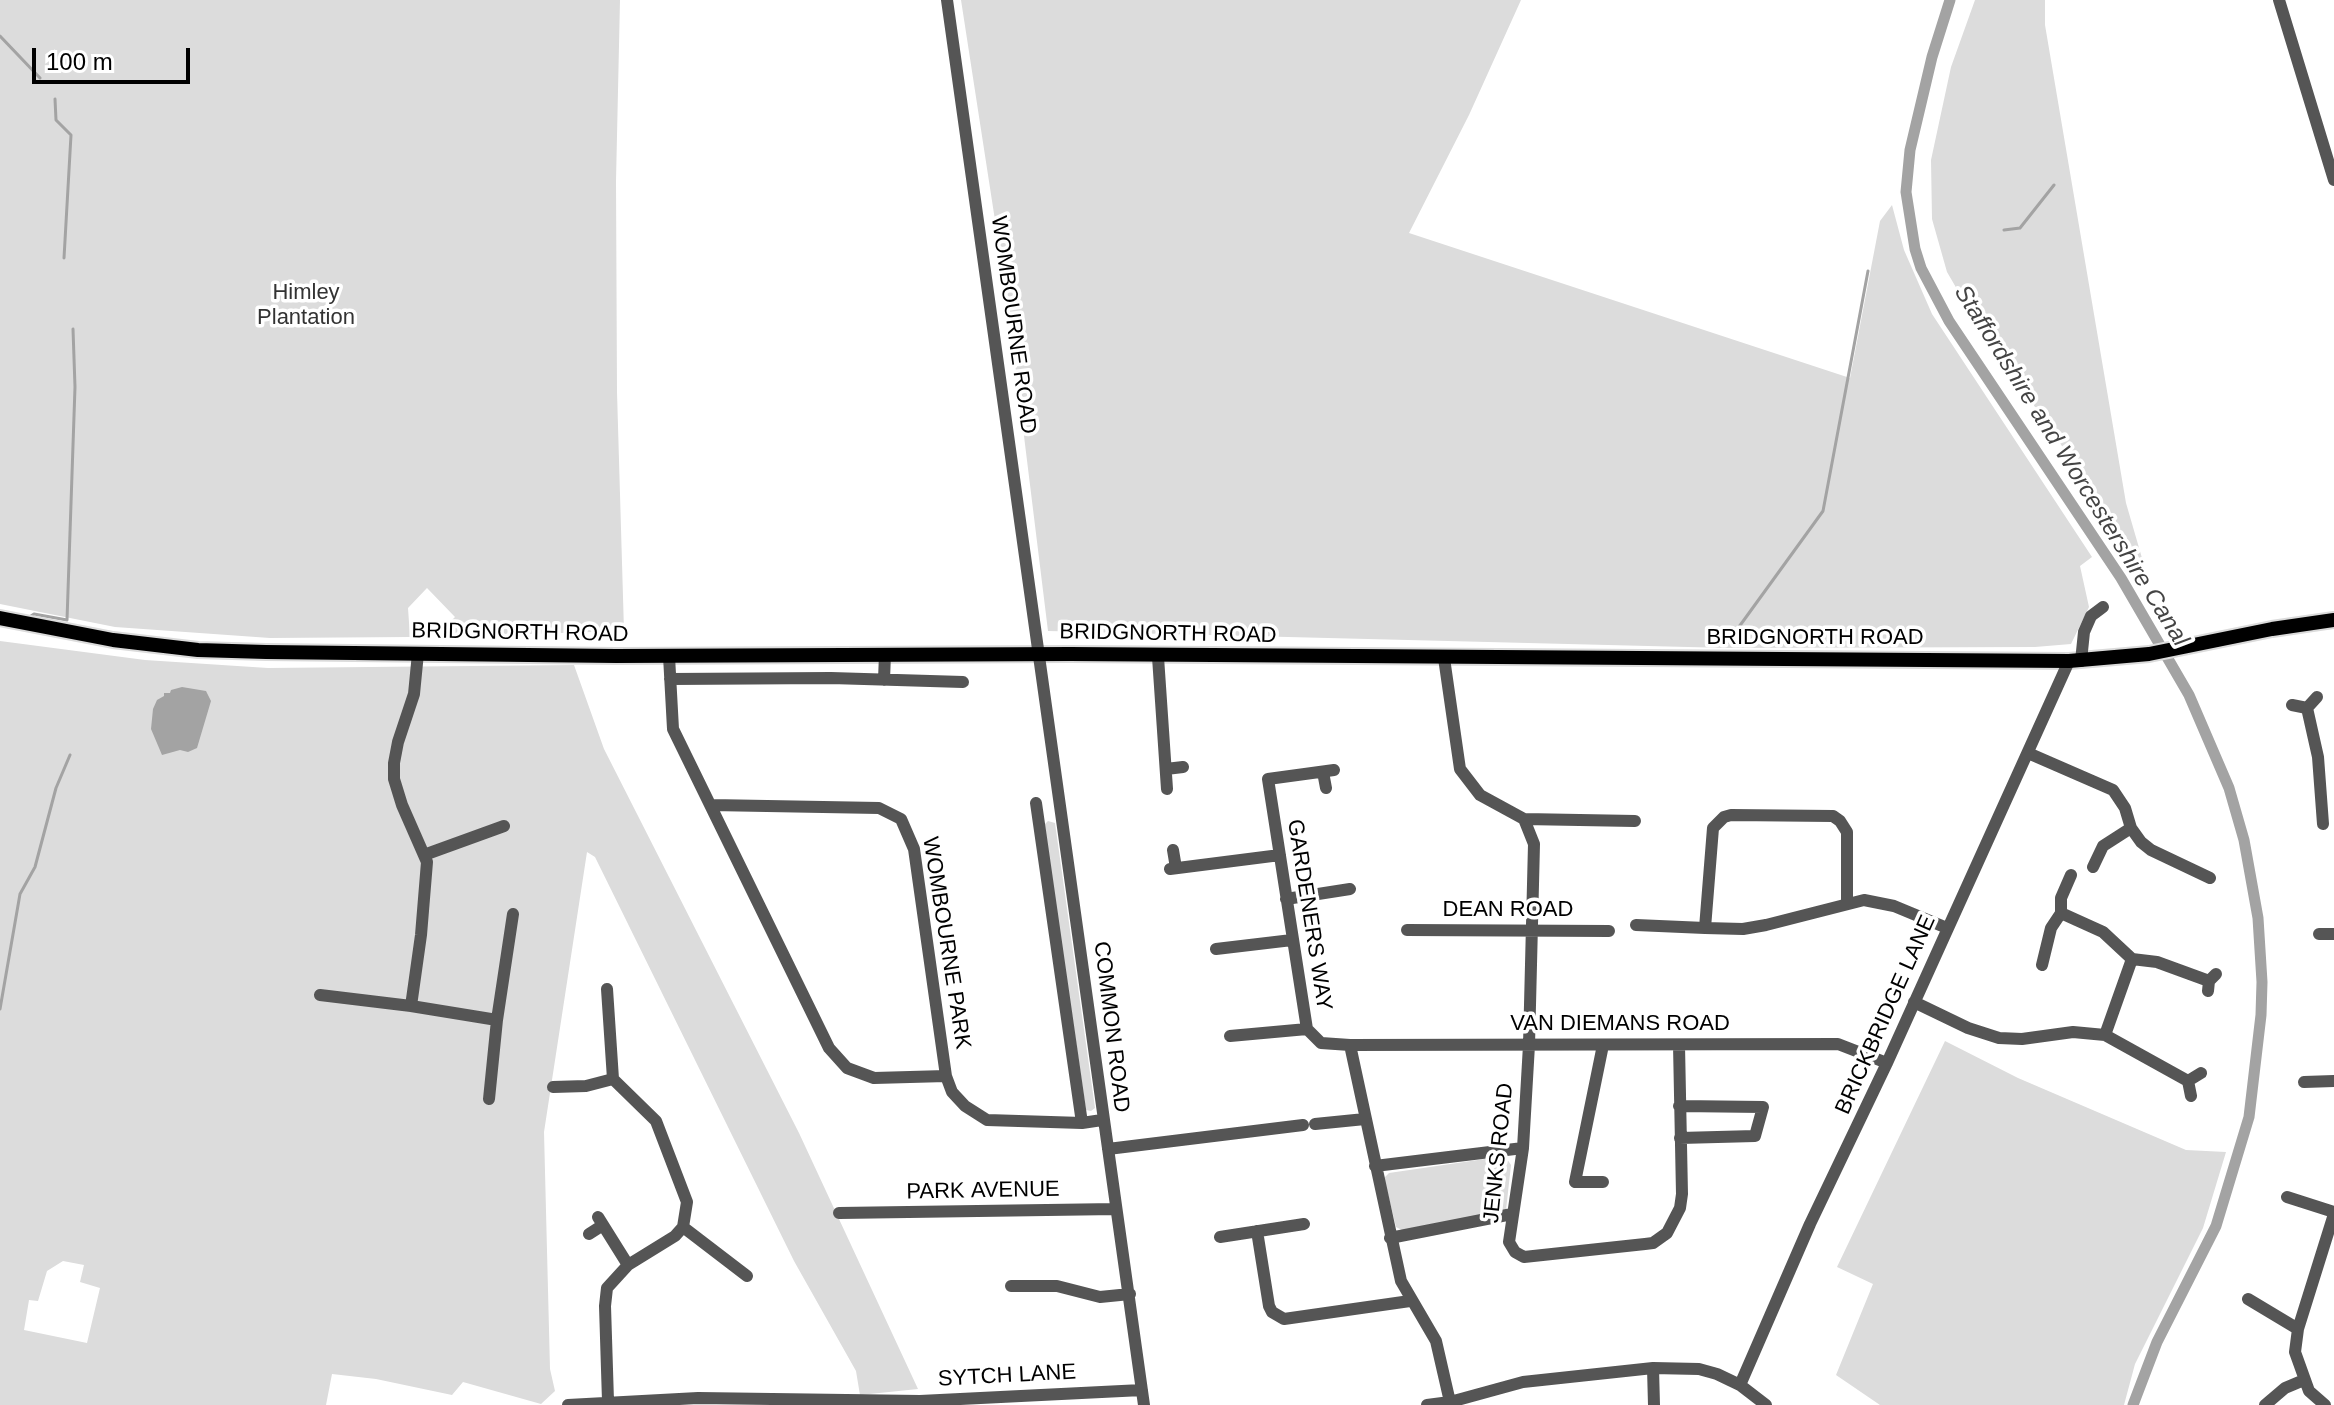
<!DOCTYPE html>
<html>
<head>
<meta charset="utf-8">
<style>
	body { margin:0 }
	#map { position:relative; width:2334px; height:1405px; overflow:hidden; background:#fff; font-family:Helvetica,sans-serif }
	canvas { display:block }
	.scale { position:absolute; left:32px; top:48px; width:158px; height:36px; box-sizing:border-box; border:4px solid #000; border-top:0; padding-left:10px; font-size:24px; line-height:28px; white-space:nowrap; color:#000; -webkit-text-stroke:6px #fff; paint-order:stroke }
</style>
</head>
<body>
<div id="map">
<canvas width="2334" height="1405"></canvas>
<div class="scale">100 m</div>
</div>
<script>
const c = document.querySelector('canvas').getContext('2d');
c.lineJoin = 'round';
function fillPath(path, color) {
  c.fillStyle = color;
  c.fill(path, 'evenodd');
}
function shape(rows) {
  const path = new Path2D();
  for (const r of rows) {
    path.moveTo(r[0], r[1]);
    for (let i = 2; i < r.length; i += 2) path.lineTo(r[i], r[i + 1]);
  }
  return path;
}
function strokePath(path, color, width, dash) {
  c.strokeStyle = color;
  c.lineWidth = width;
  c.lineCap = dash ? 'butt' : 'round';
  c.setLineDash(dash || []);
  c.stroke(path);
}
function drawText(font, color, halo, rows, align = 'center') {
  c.font = font + ' Helvetica,sans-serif';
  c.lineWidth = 7;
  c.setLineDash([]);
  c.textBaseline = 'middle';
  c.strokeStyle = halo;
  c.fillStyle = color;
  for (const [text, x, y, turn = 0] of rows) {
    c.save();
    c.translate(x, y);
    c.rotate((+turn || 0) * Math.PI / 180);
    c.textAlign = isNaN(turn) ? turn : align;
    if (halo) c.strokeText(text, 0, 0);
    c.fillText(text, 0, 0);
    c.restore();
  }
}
const green = shape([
	[0,0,620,0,616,181,617,392,624,631,435,637,455,617,427,588,408,608,410,637,270,638,115,627,0,604],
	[961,0,1521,0,1469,115,1409,233,1850,378,1880,221,1892,205,1904,250,1932,314,2092,557,2080,566,2089,607,2071,644,2035,647,1728,648,1048,631,1007,298],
	[1975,0,2045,0,2045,25,2126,503,2144,565,1975,320,1947,272,1932,219,1931,160,1951,67],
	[0,641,145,660,268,668,574,665,604,749,799,1133,918,1389,860,1395,856,1371,794,1261,595,857,587,852,544,1132,550,1369,555,1391,541,1404,463,1382,452,1395,376,1379,332,1374,326,1405,0,1405],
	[63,1261,84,1265,80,1282,100,1288,87,1343,24,1330,29,1300,38,1301,47,1271],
	[1048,821,1055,823,1095,1108,1091,1111,1086,1110,1044,825],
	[1945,1041,2018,1078,2186,1150,2226,1152,2203,1228,2135,1364,2124,1405,1880,1405,1836,1375,1873,1284,1837,1267],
	[1505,1156,1511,1165,1506,1210,1402,1230,1396,1227,1384,1178,1389,1173]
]);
const water = shape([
	[182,687,206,691,211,701,197,748,188,752,180,750,162,755,151,729,153,709,157,700,164,696,164,693,170,693,171,690]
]);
const stream = shape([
	[0,36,40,78],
	[55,99,56,120,71,135,64,258],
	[2004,230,2020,228,2054,185],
	[31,616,34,614,67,620,75,387,73,329],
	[1728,642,1823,511,1868,271],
	[0,1009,20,894,35,867,56,788,70,755]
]);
const canal = shape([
	[1950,0,1932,57,1910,150,1906,192,1915,249,1921,268,1949,321,2121,578,2189,695,2229,788,2244,840,2258,918,2262,982,2261,1015,2249,1117,2216,1226,2157,1342,2133,1405]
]);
const minor = shape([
	[947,0,1144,1405],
	[2279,0,2334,180],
	[418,653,414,694,398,742,394,763,394,779,402,805,427,862,421,935,411,1006,497,1020,513,914],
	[669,656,673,729,829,1048,847,1068,874,1078,946,1076],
	[1158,657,1167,789],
	[1444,658,1460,769,1480,795,1524,819,1534,844,1529,1045,1523,1148,1509,1242,1515,1252,1524,1257,1645,1244,1653,1243,1667,1233,1680,1208,1682,1194,1679,1045],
	[2081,661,2084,632,2091,616,2103,607],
	[670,679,831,678,963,682],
	[884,680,885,654],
	[2292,705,2307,708,2317,697],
	[2307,708,2318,757,2323,824],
	[2028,753,2113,790,2125,808,2131,828,2141,842,2151,850,2210,878],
	[1166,769,1183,767],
	[1334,770,1268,779,1307,1029,1321,1043,1350,1045,1401,1281,1436,1341,1450,1402],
	[1323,772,1326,788],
	[1036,803,1082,1123],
	[711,805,879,808,901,819,914,849,946,1076,952,1092,965,1106,987,1120,1082,1123,1102,1120],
	[1524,819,1635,821],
	[1173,850,1176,868],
	[424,855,504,826],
	[2093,867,2103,846,2131,828],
	[1170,869,1280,855],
	[1286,899,1350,889],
	[1847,903,1847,832,1840,821,1833,816,1731,815,1724,817,1713,828,1705,928,1743,929,1766,925,1864,900,1894,906,1947,928],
	[2061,913,2103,932,2132,959],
	[1636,925,1705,928],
	[1407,930,1609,931],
	[2319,934,2334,934],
	[1216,949,1292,940],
	[2042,965,2051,928,2061,913,2061,898,2071,875],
	[607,989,613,1079,656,1121,687,1202,683,1227,675,1236,628,1265,607,1288,605,1306,608,1401],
	[2208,991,2209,981,2216,974],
	[320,995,411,1006],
	[1914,1002,1968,1028,1999,1038,2022,1039,2073,1032,2105,1035,2188,1081],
	[2105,1035,2132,959,2157,962,2209,981],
	[1230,1036,1307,1029],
	[1350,1045,1838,1044,1887,1063],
	[1603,1045,1575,1182,1603,1182],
	[2304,1082,2334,1081],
	[553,1087,586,1086,613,1079],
	[2191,1096,2188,1081,2201,1073],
	[489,1099,497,1020],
	[1679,1106,1763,1107,1755,1136,1680,1138],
	[1315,1124,1365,1119],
	[1108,1149,1303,1125],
	[1375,1166,1523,1148],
	[2287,1197,2334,1212],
	[839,1213,1116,1209],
	[598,1217,628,1265],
	[683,1227,747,1276],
	[1257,1231,1269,1306,1272,1312,1284,1319,1410,1301],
	[589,1234,603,1225],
	[1220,1237,1304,1224],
	[1390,1238,1512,1214],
	[1011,1286,1057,1286,1100,1297,1130,1294],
	[2248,1299,2298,1329],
	[1653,1368,1654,1405],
	[1740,1385,1810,1224,1887,1063,2069,661],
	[568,1405,698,1398,920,1401,1142,1390],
	[1427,1405,1450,1402,1523,1382,1653,1368,1699,1369,1717,1374,1740,1385,1766,1405],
	[2265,1405,2285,1388,2304,1380],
	[2325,1405,2309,1391,2295,1352,2298,1329,2334,1214]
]);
const major = shape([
	[0,618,113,640,198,650,266,652,616,656,1070,654,2069,661,2149,654,2272,629,2334,620]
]);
const parkNames = [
	["Himley",306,293],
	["Plantation",306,318]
];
const streetNames = [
	["WOMBOURNE ROAD",1013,325,82],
	["BRIDGNORTH ROAD",520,633,1],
	["BRIDGNORTH ROAD",1168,634,1],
	["BRIDGNORTH ROAD",1815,638],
	["DEAN ROAD",1508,910],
	["GARDENERS WAY",1309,915,81],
	["WOMBOURNE PARK",946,943,81],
	["BRICKBRIDGE LANE",1886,1015,-66],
	["VAN DIEMANS ROAD",1620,1024],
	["COMMON ROAD",1111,1027,83],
	["JENKS ROAD",1499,1153,-84],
	["PARK AVENUE",983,1191,-1],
	["SYTCH LANE",1007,1376,-3]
];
const waterNames = [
	["Staffordshire and Worcestershire Canal",2071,466,58]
];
fillPath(green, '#dcdcdc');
fillPath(water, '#a3a3a3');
strokePath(stream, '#a3a3a3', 3);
strokePath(canal, '#a3a3a3', 11);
strokePath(major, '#dbdbdb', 18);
strokePath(minor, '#555', 12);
strokePath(major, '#000', 14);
drawText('22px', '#333', '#fff', parkNames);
drawText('22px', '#000', '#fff', streetNames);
drawText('italic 24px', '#444', '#fff', waterNames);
</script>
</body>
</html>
